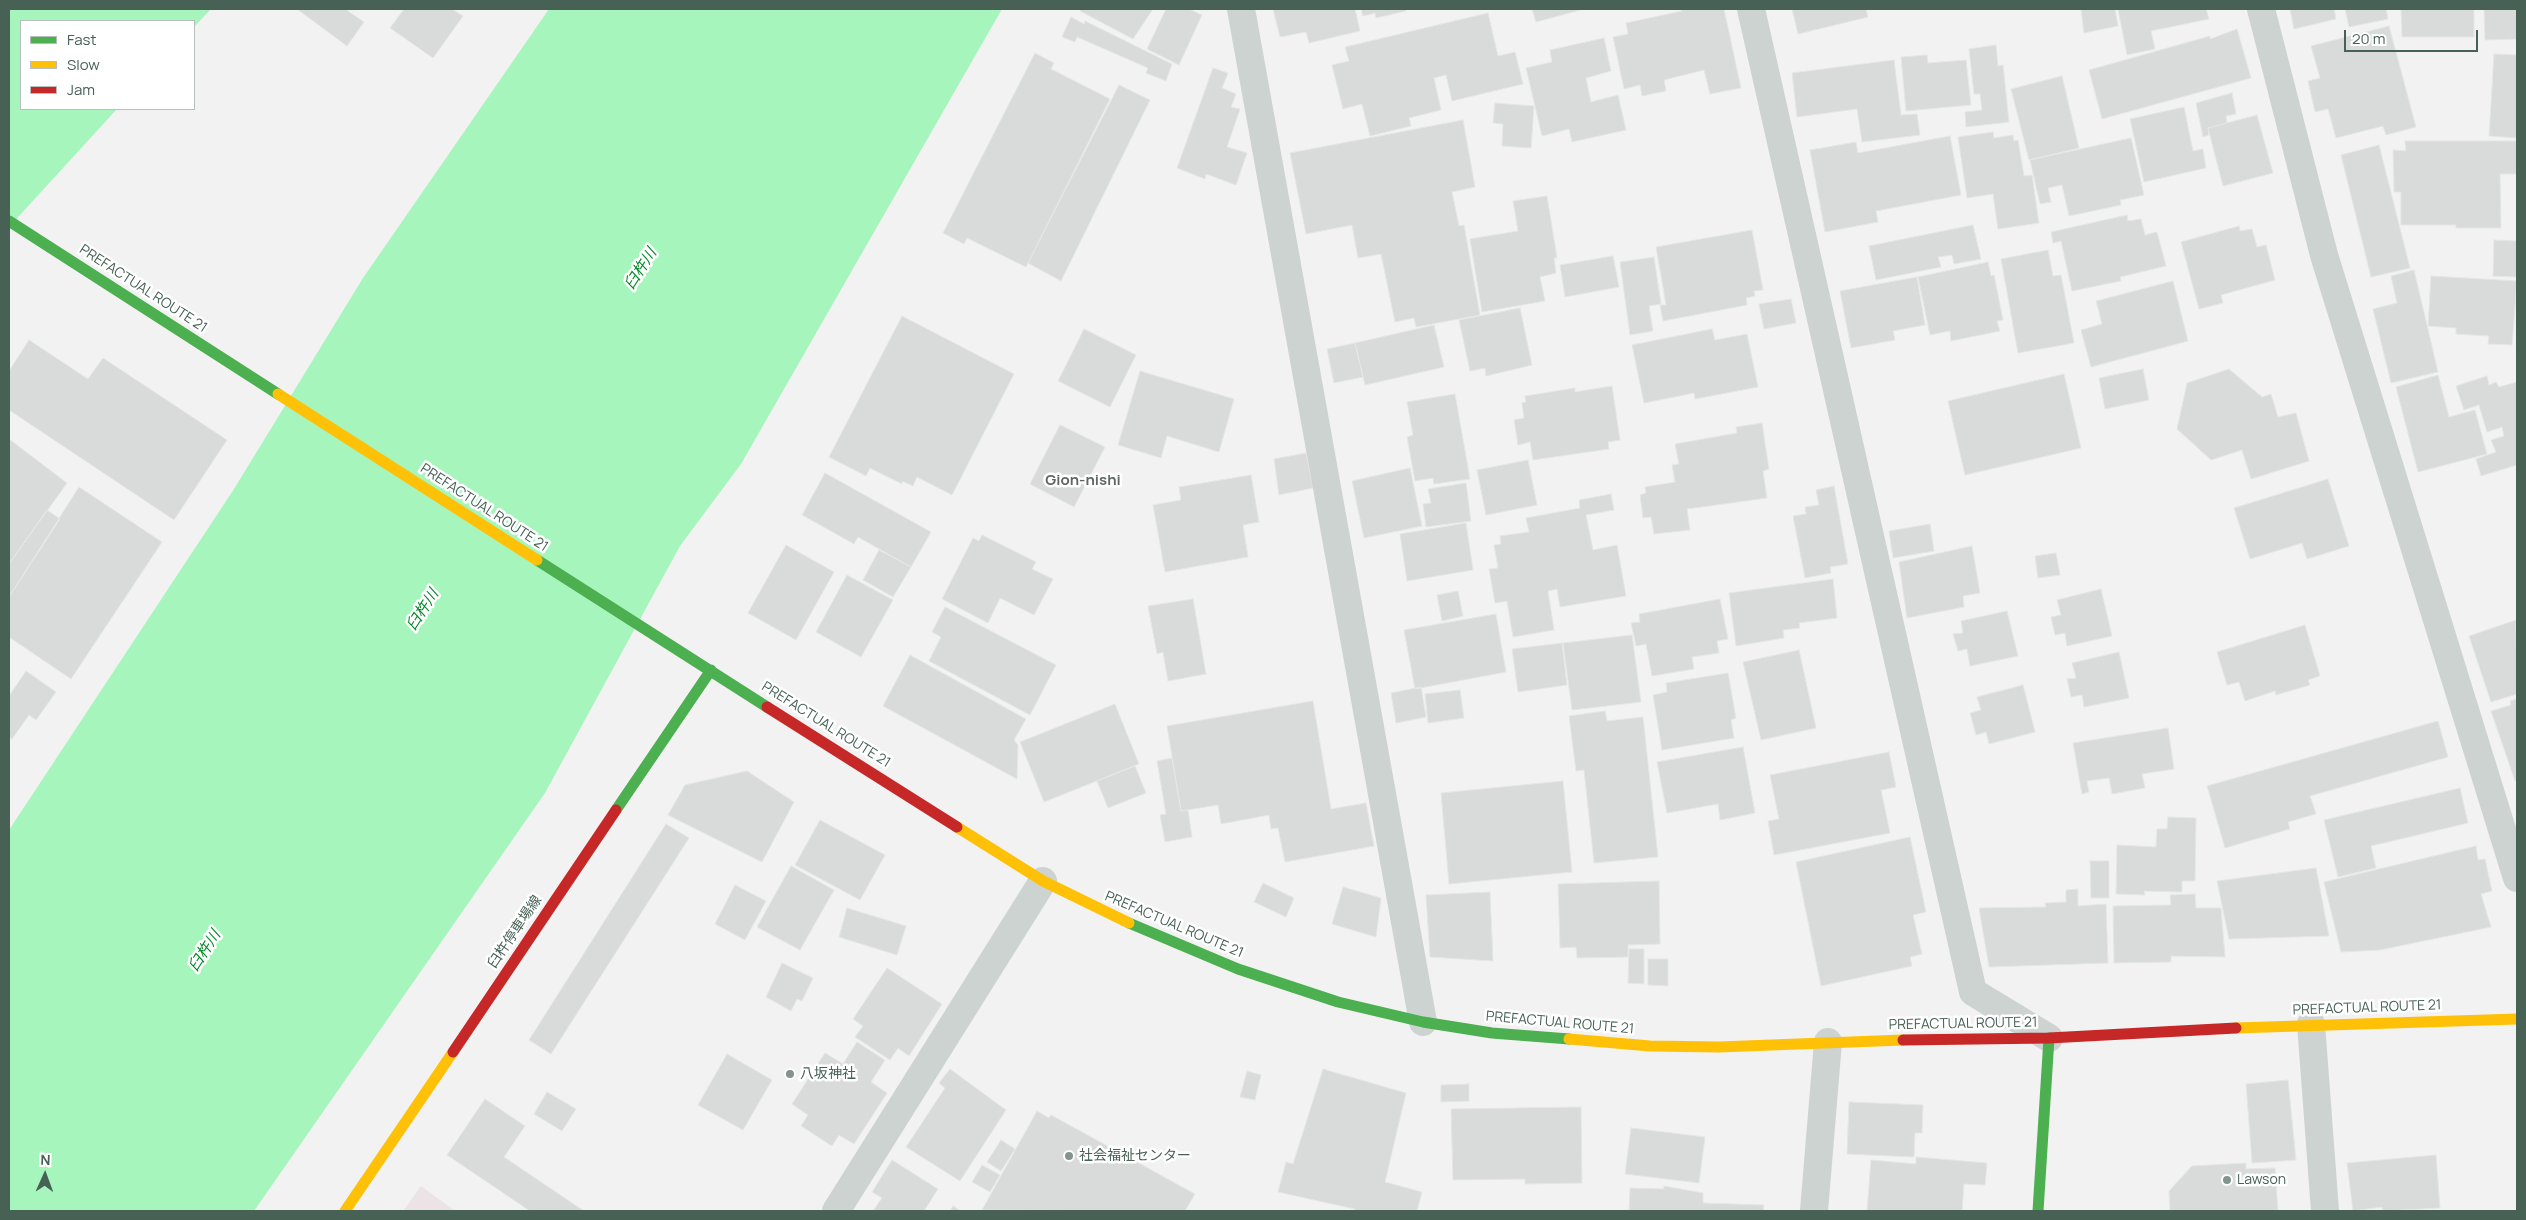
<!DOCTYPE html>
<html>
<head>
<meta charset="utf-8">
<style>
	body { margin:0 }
	#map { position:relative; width:2526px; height:1220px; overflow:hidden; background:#f3f2f3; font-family:Manrope,sans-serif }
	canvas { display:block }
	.frame { position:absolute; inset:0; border:10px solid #476155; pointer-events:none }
	.legend { position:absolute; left:20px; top:20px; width:175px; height:90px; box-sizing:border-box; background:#fff; border:1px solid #b5c0bb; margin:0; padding:6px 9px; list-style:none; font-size:15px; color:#476155 }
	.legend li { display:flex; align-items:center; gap:10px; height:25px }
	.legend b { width:25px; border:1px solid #b5c0bb }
	.north { position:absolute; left:20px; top:1150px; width:50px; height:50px; -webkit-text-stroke:4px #fff; paint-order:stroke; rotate:2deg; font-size:14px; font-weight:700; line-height:20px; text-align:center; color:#476155 }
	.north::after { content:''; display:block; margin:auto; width:18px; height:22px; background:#476155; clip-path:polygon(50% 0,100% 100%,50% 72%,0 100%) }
	.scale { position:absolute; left:2344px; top:30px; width:134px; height:22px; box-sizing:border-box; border:2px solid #476155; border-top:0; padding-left:6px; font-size:15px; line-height:18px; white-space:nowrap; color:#476155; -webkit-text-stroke:4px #fff; paint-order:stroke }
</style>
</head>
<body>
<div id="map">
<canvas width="2526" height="1220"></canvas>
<div class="frame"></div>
<ul class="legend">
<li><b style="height:6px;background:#4caf50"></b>Fast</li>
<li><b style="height:6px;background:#ffc107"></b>Slow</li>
<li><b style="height:6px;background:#c62828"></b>Jam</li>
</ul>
<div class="north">N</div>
<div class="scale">20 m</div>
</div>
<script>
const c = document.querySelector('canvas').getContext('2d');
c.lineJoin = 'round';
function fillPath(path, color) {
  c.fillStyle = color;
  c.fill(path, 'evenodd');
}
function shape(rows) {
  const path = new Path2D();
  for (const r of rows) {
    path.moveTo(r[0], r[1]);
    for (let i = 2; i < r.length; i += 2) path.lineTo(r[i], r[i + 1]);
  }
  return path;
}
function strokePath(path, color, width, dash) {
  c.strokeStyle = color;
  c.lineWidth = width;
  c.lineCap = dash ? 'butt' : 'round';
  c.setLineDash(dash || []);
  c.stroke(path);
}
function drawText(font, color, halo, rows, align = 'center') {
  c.font = font + ' Manrope,"Noto Sans JP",sans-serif';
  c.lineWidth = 5;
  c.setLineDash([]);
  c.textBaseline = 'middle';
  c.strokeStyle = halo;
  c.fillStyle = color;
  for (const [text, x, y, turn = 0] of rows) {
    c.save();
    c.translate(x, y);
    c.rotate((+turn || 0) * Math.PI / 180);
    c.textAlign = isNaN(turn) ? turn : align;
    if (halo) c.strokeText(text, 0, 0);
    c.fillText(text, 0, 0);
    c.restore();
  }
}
const commercial = shape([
	[421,1186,455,1211,403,1211]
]);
const water = shape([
	[9,9,211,9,194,27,194,21,21,21,21,109,117,109,9,227],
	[549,9,1002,9,741,464,680,546,545,793,254,1211,9,1211,9,830,234,489,363,278]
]);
const building = shape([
	[297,9,345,9,364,22,347,46,297,9],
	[404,9,452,9,463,16,433,58,390,28,404,9],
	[1081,9,1153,9,1133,39,1080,11,1081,9],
	[1166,9,1189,9,1202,15,1179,65,1147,49,1166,9],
	[1273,9,1355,9,1360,31,1309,43,1306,32,1280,37,1273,9],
	[1361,9,1405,9,1406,11,1376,18,1375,13,1363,16,1361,9],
	[1532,9,1584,9,1536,22,1532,9],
	[1681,9,1724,9,1741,88,1710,94,1704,70,1664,80,1666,91,1642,96,1640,85,1624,89,1613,37,1628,34,1626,23,1682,11,1681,9],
	[1792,9,1866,9,1868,17,1798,34,1792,9],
	[2081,9,2115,9,2118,26,2084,33,2081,9],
	[2118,9,2206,9,2209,19,2151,31,2155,49,2127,55,2118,9],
	[2290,9,2334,9,2336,19,2294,29,2290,9],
	[2345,9,2386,9,2388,19,2349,27,2345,9],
	[2401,9,2474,9,2474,37,2402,37,2401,9],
	[2484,9,2517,9,2517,39,2485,40,2484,9],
	[1488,13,1498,56,1515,52,1523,84,1452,101,1446,75,1434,78,1441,110,1409,118,1411,126,1370,136,1362,104,1343,109,1332,65,1349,61,1345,47,1488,13],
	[1071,17,1084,24,1085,21,1172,64,1166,81,1146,73,1148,68,1077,37,1075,42,1062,37,1071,17],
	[2389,26,2416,127,2386,135,2383,126,2336,138,2328,109,2315,112,2308,81,2320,78,2311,46,2389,26],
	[2237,29,2251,78,2102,119,2089,70,2210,36,2210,39,2237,29],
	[1604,38,1611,71,1586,78,1591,102,1618,95,1626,130,1572,142,1569,129,1542,136,1526,68,1552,62,1550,50,1604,38],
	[1996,45,1998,66,2003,65,2009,122,1966,127,1965,112,1982,110,1980,94,1974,94,1969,49,1996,45],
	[1035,53,1054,63,1051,69,1110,99,1026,267,967,238,964,244,943,233,1035,53],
	[2494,54,2517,55,2517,138,2489,136,2494,54],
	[1927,55,1928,63,1966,60,1971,105,1906,111,1901,57,1927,55],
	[1894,60,1901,115,1917,114,1920,135,1862,142,1857,109,1797,117,1792,73,1894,60],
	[1213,68,1228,73,1222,88,1236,94,1231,107,1240,109,1227,147,1247,153,1236,185,1206,174,1205,179,1177,168,1213,68],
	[2062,76,2079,148,2029,160,2011,89,2062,76],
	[1119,85,1150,100,1061,281,1028,263,1119,85],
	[2232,93,2236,114,2226,116,2227,123,2208,128,2209,135,2203,137,2196,103,2232,93],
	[1495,103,1534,106,1531,148,1502,146,1503,124,1493,123,1495,103],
	[2184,107,2193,151,2203,149,2206,168,2144,182,2130,119,2184,107],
	[2257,115,2273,173,2223,186,2208,128,2257,115],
	[1463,120,1475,187,1452,192,1459,226,1464,225,1480,315,1416,327,1414,318,1395,322,1381,254,1358,258,1352,225,1306,234,1290,153,1463,120],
	[1993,132,1994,138,2013,135,2014,141,2018,140,2024,176,2032,175,2039,223,1998,229,1993,194,1967,198,1958,137,1993,132],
	[1950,136,1961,195,1876,211,1878,222,1825,232,1810,150,1856,142,1858,153,1950,136],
	[2131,138,2144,195,2120,200,2121,205,2069,216,2062,185,2048,188,2051,202,2040,204,2030,160,2131,138],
	[2405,141,2517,141,2517,174,2500,174,2501,228,2456,228,2456,225,2401,225,2401,192,2394,192,2393,150,2406,151,2405,141],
	[2379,145,2410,268,2371,277,2341,155,2379,145],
	[1547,196,1557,258,1554,258,1556,273,1540,277,1545,301,1482,312,1470,239,1518,231,1513,201,1547,196],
	[2127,215,2128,221,2141,219,2145,235,2157,232,2166,266,2120,277,2121,281,2072,291,2061,241,2053,243,2051,232,2127,215],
	[1973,225,1981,259,1954,264,1952,255,1938,257,1941,267,1876,280,1869,246,1973,225],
	[2239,226,2240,231,2252,229,2257,247,2266,245,2275,280,2221,295,2223,303,2199,309,2181,242,2239,226],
	[1752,230,1763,290,1754,291,1755,296,1746,298,1747,305,1663,321,1660,305,1666,305,1656,247,1752,230],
	[2494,240,2517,241,2517,277,2493,276,2494,240],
	[2048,250,2053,276,2061,275,2074,343,2018,353,2001,259,2048,250],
	[1613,256,1619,287,1565,297,1560,265,1613,256],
	[1654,257,1661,304,1649,306,1653,331,1630,335,1620,262,1654,257],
	[1988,262,1991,276,1994,275,2003,320,1997,321,2000,331,1951,341,1950,331,1930,335,1918,277,1988,262],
	[2414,270,2438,372,2391,383,2373,309,2397,303,2391,276,2414,270],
	[2431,276,2517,281,2512,345,2488,344,2489,336,2456,334,2456,328,2428,326,2431,276],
	[1917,277,1925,325,1893,331,1895,340,1851,348,1840,291,1917,277],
	[2173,281,2188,341,2091,367,2081,330,2102,324,2096,301,2173,281],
	[1791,299,1796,323,1764,329,1759,304,1791,299],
	[1520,308,1532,365,1486,376,1485,368,1470,371,1459,320,1520,308],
	[902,316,1014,374,952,495,917,477,913,486,902,481,902,484,870,468,866,476,829,457,902,316],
	[1434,325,1444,367,1365,385,1355,343,1434,325],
	[1084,329,1136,355,1110,407,1058,381,1084,329],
	[1712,329,1715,340,1747,334,1758,387,1695,399,1694,393,1644,403,1632,345,1712,329],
	[29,340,88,379,103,358,227,440,174,520,9,410,9,371,29,340],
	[1355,343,1363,377,1334,383,1327,349,1355,343],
	[2143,369,2149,400,2105,409,2099,378,2143,369],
	[2229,369,2262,397,2271,394,2278,417,2296,413,2309,461,2251,479,2242,450,2211,460,2177,429,2187,383,2229,369],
	[1140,371,1234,399,1219,452,1167,436,1161,458,1118,445,1140,371],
	[2064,374,2081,448,1965,475,1948,401,2064,374],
	[2438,375,2449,417,2475,410,2487,454,2418,472,2396,387,2438,375],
	[2487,376,2489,385,2496,382,2499,387,2517,382,2517,465,2481,476,2476,459,2496,452,2491,440,2504,436,2502,427,2487,432,2479,405,2464,410,2456,386,2487,376],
	[1612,386,1620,440,1608,442,1609,449,1533,460,1530,442,1518,445,1514,420,1524,418,1522,403,1526,402,1525,396,1575,388,1575,392,1612,386],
	[1455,394,1470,479,1434,484,1433,478,1415,481,1407,437,1413,435,1407,402,1455,394],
	[1762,423,1769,469,1763,471,1767,498,1687,509,1690,530,1654,534,1651,517,1643,518,1640,495,1646,493,1645,487,1675,482,1672,465,1679,464,1675,444,1737,433,1736,427,1762,423],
	[1060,425,1105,447,1074,507,1030,484,1060,425],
	[9,439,67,483,9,564,9,439],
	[1306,453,1313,488,1279,495,1274,459,1306,453],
	[1528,460,1537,505,1486,515,1477,470,1528,460],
	[1410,468,1422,526,1364,538,1352,481,1410,468],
	[825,473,931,532,911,567,858,537,854,544,802,515,825,473],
	[1251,475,1259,522,1243,525,1248,557,1165,572,1153,505,1181,500,1179,487,1251,475],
	[2328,479,2349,546,2307,559,2302,543,2250,559,2234,508,2328,479],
	[1466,483,1471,521,1426,527,1423,504,1431,503,1428,489,1466,483],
	[1834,486,1848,564,1830,567,1831,573,1805,578,1793,516,1806,514,1805,507,1819,505,1816,490,1834,486],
	[79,487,162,542,71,679,9,637,9,597,79,487],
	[1611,494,1614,510,1586,515,1593,550,1617,545,1626,596,1560,607,1557,589,1548,591,1554,630,1513,637,1507,601,1495,603,1489,569,1498,568,1494,545,1501,544,1500,536,1529,532,1526,518,1580,508,1579,500,1611,494],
	[47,510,60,519,9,597,9,564,47,510],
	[1466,523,1473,570,1407,581,1400,534,1466,523],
	[1930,524,1934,551,1893,558,1889,531,1930,524],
	[982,535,1036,562,1032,569,1053,579,1034,615,1000,598,988,623,942,599,973,538,979,541,982,535],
	[786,545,834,572,796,640,748,613,786,545],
	[1972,546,1980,593,1963,596,1964,607,1907,618,1899,562,1972,546],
	[879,550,911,567,893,597,863,580,879,550],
	[2056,553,2060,575,2038,578,2035,556,2056,553],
	[847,575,893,600,861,657,816,632,847,575],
	[1833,579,1837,618,1799,623,1800,628,1783,630,1784,638,1736,646,1729,593,1833,579],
	[2101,589,2112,636,2067,646,2065,633,2055,635,2051,617,2061,615,2057,600,2101,589],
	[1458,591,1463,616,1442,621,1437,595,1458,591],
	[1193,599,1206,674,1168,681,1163,652,1157,654,1148,606,1193,599],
	[1720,599,1728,639,1717,641,1719,653,1692,657,1694,669,1652,676,1646,644,1636,646,1631,623,1640,622,1639,614,1720,599],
	[945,607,1056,665,1030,715,929,661,941,637,932,632,945,607],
	[2007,611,2018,656,1970,666,1967,649,1958,651,1953,634,1963,633,1961,621,2007,611],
	[1496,614,1506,672,1415,689,1404,630,1496,614],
	[2516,620,2517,694,2491,702,2469,636,2516,620],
	[2305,625,2320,676,2308,680,2310,685,2276,695,2275,691,2245,701,2239,682,2227,685,2217,652,2305,625],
	[1632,635,1641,702,1572,710,1563,643,1632,635],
	[1562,643,1567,685,1518,692,1512,649,1562,643],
	[1799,650,1816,728,1761,740,1743,662,1799,650],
	[2119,652,2129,698,2084,707,2082,695,2071,697,2067,679,2076,678,2072,663,2119,652],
	[910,655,1026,719,1014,740,1018,745,1017,779,883,706,910,655],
	[26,671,56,692,36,720,29,715,12,739,9,737,9,696,26,671],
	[1728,673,1736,718,1731,720,1734,738,1662,750,1653,695,1667,692,1666,683,1728,673],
	[2023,685,2035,732,1989,744,1986,732,1976,735,1970,713,1981,710,1977,697,2023,685],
	[1421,687,1426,717,1396,723,1391,693,1421,687],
	[1460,690,1464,718,1428,723,1425,694,1460,690],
	[2517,699,2517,780,2515,781,2491,711,2511,705,2510,701,2517,699],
	[1313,701,1331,809,1366,803,1374,846,1285,862,1278,828,1271,829,1269,815,1221,824,1218,805,1181,811,1167,726,1313,701],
	[1115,704,1139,764,1044,802,1020,742,1115,704],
	[1605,711,1607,721,1643,717,1658,857,1594,863,1584,770,1576,771,1569,716,1605,711],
	[2438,721,2448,757,2310,796,2316,814,2288,822,2290,829,2225,848,2207,786,2438,721],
	[2168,728,2174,769,2142,774,2145,788,2112,794,2109,778,2087,781,2089,792,2082,794,2073,743,2168,728],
	[1743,747,1755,813,1720,820,1718,804,1667,813,1657,762,1743,747],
	[1889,752,1896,787,1881,790,1890,833,1774,855,1768,821,1779,819,1770,775,1889,752],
	[1172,758,1181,811,1188,810,1192,837,1165,842,1160,815,1166,814,1157,761,1172,758],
	[1135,766,1146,793,1108,808,1097,781,1135,766],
	[747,771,794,802,762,862,668,815,685,785,747,771],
	[1563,781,1572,872,1449,884,1441,793,1563,781],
	[2460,788,2468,823,2371,846,2376,868,2338,877,2324,820,2460,788],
	[2168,817,2196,818,2195,881,2182,881,2182,892,2144,891,2145,895,2116,894,2117,845,2156,847,2157,829,2167,829,2168,817],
	[820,820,885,855,860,900,795,865,820,820],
	[666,824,689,838,551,1054,529,1040,666,824],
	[1910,837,1926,912,1913,915,1922,954,1910,957,1912,966,1821,986,1796,862,1910,837],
	[2476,846,2478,860,2485,859,2492,891,2481,894,2491,927,2380,950,2341,952,2324,882,2476,846],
	[2090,861,2109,861,2109,898,2091,898,2090,861],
	[791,866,834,890,800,950,757,927,791,866],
	[2316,868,2329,936,2229,939,2217,881,2316,868],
	[1659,881,1660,944,1628,945,1628,957,1577,958,1576,947,1560,948,1558,884,1659,881],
	[1263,883,1294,898,1286,917,1254,902,1263,883],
	[735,885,766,901,745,940,715,924,735,885],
	[1343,887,1381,898,1376,937,1332,924,1343,887],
	[2078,889,2078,906,2106,904,2108,963,1989,967,1979,908,2046,907,2045,903,2066,902,2066,890,2078,889],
	[1490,892,1493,961,1430,957,1426,895,1490,892],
	[2195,894,2196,908,2221,908,2225,957,2171,956,2171,962,2114,963,2113,906,2171,905,2170,895,2195,894],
	[847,908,906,926,897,955,839,937,847,908],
	[1629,949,1644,949,1644,984,1628,983,1629,949],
	[1648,959,1668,959,1668,986,1648,985,1648,959],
	[782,963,813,978,802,1001,797,999,791,1011,766,997,782,963],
	[887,968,942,1004,909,1056,898,1048,890,1060,855,1037,863,1026,853,1019,887,968],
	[857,1042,885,1060,871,1082,887,1093,854,1144,839,1135,832,1146,801,1126,808,1115,792,1104,825,1053,843,1064,857,1042],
	[727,1054,772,1080,743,1130,698,1105,727,1054],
	[950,1069,1006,1110,960,1181,906,1147,945,1088,939,1083,950,1069],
	[1323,1069,1406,1093,1385,1182,1422,1192,1417,1211,1354,1211,1355,1209,1278,1192,1286,1162,1293,1164,1323,1069],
	[1247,1071,1261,1075,1255,1100,1240,1097,1247,1071],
	[2288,1080,2296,1160,2252,1163,2246,1084,2288,1080],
	[1469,1084,1469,1101,1441,1102,1441,1085,1469,1084],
	[547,1092,576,1109,562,1131,534,1114,547,1092],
	[485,1099,525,1126,504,1157,584,1211,530,1211,447,1155,485,1099],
	[1849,1102,1923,1105,1922,1133,1915,1133,1914,1157,1847,1154,1849,1102],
	[1581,1107,1582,1183,1525,1184,1525,1179,1453,1180,1451,1109,1581,1107],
	[1037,1111,1049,1118,1051,1115,1195,1194,1185,1211,982,1210,1037,1111],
	[1631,1128,1705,1137,1699,1183,1625,1174,1631,1128],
	[1001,1140,1015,1149,1001,1171,987,1162,1001,1140],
	[2436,1155,2440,1208,2383,1211,2382,1207,2353,1211,2347,1163,2436,1155],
	[1916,1157,1987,1163,1985,1185,1964,1184,1962,1211,1867,1211,1871,1160,1916,1164,1916,1157],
	[892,1160,938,1189,924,1211,873,1211,882,1198,872,1192,892,1160],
	[2246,1163,2246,1169,2275,1168,2278,1211,2170,1211,2169,1191,2192,1166,2246,1163],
	[982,1165,1000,1175,990,1192,972,1182,982,1165],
	[1664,1186,1703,1193,1703,1203,1764,1205,1763,1211,1629,1211,1630,1188,1664,1189,1664,1186],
	[953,1206,961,1211,950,1211,953,1206]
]);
const street = shape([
	[1241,9,1423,1022],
	[1751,9,1973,992,2049,1038],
	[2261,9,2324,255,2517,878],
	[2311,1024,2325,1211],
	[836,1211,1043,881],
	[1814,1211,1828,1042]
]);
const fast = shape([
	[9,221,278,394],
	[537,560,767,707],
	[616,810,711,670],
	[1129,923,1238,969,1338,1002,1423,1022,1492,1033,1569,1039],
	[2038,1211,2049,1038]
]);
const slow = shape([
	[278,394,537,560],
	[957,827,1043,881,1129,923],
	[2236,1028,2517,1019],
	[1569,1039,1650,1046,1719,1047,1903,1040],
	[345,1211,453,1052]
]);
const jam = shape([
	[767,707,957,827],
	[1903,1040,2049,1038,2236,1028],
	[453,1052,616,810]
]);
const markers = [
	[790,1074,5,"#83948c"],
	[1069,1156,5,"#83948c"],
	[2227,1180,5,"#83948c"]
];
const streetNames = [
	["PREFACTUAL ROUTE 21",143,289,33],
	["PREFACTUAL ROUTE 21",484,508,33],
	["PREFACTUAL ROUTE 21",826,725,32],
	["PREFACTUAL ROUTE 21",1174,925,23],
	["臼杵停車場線",515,932,-56],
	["PREFACTUAL ROUTE 21",2367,1008,-2],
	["PREFACTUAL ROUTE 21",1560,1023,5],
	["PREFACTUAL ROUTE 21",1963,1024,-1]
];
const poiNames = [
	["八坂神社",800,1074],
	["社会福祉センター",1079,1156],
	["Lawson",2237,1180]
];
const waterNames = [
	["臼杵川",641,269,-57],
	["臼杵川",423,610,-57],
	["臼杵川",205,951,-57]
];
const neighbourhoodNames = [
	["Gion-nishi",1083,481]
];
fillPath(commercial, '#ebe3e5');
fillPath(water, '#a6f5bc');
fillPath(building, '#d9dbda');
strokePath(building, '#e4e5e5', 1);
strokePath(street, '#cdd3d0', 28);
strokePath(fast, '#4caf50', 11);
strokePath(slow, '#ffc107', 11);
strokePath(jam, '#c62828', 11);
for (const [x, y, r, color] of markers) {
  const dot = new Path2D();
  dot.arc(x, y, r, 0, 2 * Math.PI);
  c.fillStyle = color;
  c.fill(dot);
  strokePath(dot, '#fff', 2);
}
drawText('14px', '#476155', '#fff', streetNames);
drawText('14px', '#476155', '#fff', poiNames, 'left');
drawText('italic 15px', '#05882a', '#fff', waterNames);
drawText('bold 15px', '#5d6763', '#fff', neighbourhoodNames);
</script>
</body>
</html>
